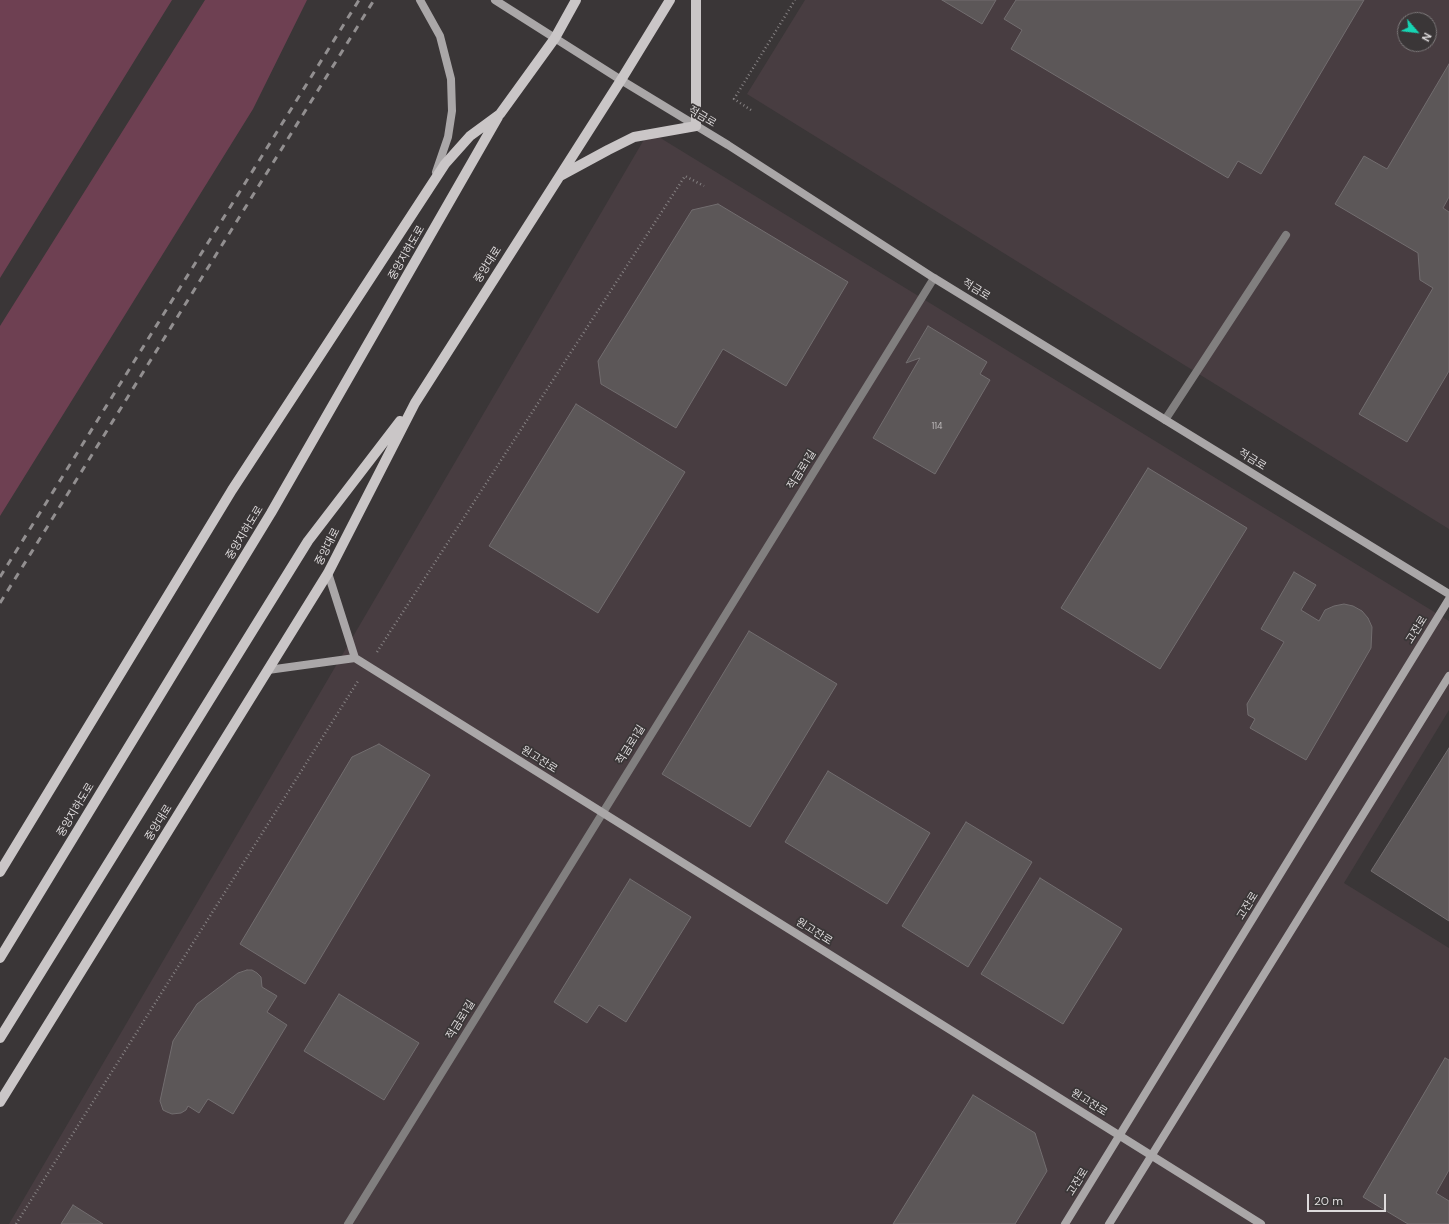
<!DOCTYPE html>
<html>
<head>
<meta charset="utf-8">
<style>
	body { margin:0 }
	#map { position:relative; width:1449px; height:1224px; overflow:hidden; background:#3a3637; font-family:"DM Sans",sans-serif }
	canvas { display:block }
	.north { position:absolute; left:1397px; top:12px; width:40px; height:40px; box-sizing:border-box; background:#3a3637; border:1px solid #7c7879; border-radius:50%; rotate:118deg; font-size:11px; font-weight:700; line-height:16px; text-align:center; color:#dedbdc }
	.north::after { content:''; display:block; margin:auto; width:14px; height:18px; background:#16d5b3; clip-path:polygon(50% 0,100% 100%,50% 72%,0 100%) }
	.scale { position:absolute; left:1307px; top:1194px; width:79px; height:18px; box-sizing:border-box; border:2px solid #dedbdc; border-top:0; padding-left:5px; font-size:12px; line-height:14px; white-space:nowrap; color:#dedbdc; -webkit-text-stroke:3px #3a3637; paint-order:stroke }
</style>
</head>
<body>
<div id="map">
<canvas width="1449" height="1224"></canvas>
<div class="north">N</div>
<div class="scale">20 m</div>
</div>
<script>
const c = document.querySelector('canvas').getContext('2d');
c.lineJoin = 'round';
function fillPath(path, color) {
  c.fillStyle = color;
  c.fill(path, 'evenodd');
}
function shape(rows) {
  const path = new Path2D();
  for (const r of rows) {
    path.moveTo(r[0], r[1]);
    for (let i = 2; i < r.length; i += 2) path.lineTo(r[i], r[i + 1]);
  }
  return path;
}
function strokePath(path, color, width, dash) {
  c.strokeStyle = color;
  c.lineWidth = width;
  c.lineCap = dash ? 'butt' : 'round';
  c.setLineDash(dash || []);
  c.stroke(path);
}
function drawText(font, color, halo, rows, align = 'center') {
  c.font = font + ' "DM Sans","Noto Sans KR",sans-serif';
  c.lineWidth = 3.5;
  c.setLineDash([]);
  c.textBaseline = 'middle';
  c.strokeStyle = halo;
  c.fillStyle = color;
  for (const [text, x, y, turn = 0] of rows) {
    c.save();
    c.translate(x, y);
    c.rotate((+turn || 0) * Math.PI / 180);
    c.textAlign = isNaN(turn) ? turn : align;
    if (halo) c.strokeText(text, 0, 0);
    c.fillText(text, 0, 0);
    c.restore();
  }
}
const built = shape([
	[805,0,1449,0,1449,529,747,94],
	[1405,20,1429,20,1429,44,1405,44],
	[649,131,1449,621,1449,710,1344,883,1449,948,1449,1224,9,1224]
]);
const green = shape([
	[0,0,172,0,0,278],
	[205,0,307,0,253,109,0,516,0,326]
]);
const building = shape([
	[942,0,996,0,982,24,942,0],
	[1016,0,1364,0,1261,174,1238,161,1228,178,1011,49,1022,30,1004,19,1016,0],
	[1449,64,1449,197,1443,208,1449,212,1449,371,1407,442,1359,414,1433,288,1420,280,1418,253,1335,204,1364,156,1387,169,1449,64],
	[718,204,848,282,786,386,723,349,676,428,601,384,598,361,692,210,718,204],
	[928,326,987,362,980,374,990,380,935,474,873,438,920,358,906,363,928,326],
	[576,404,685,472,598,613,489,546,576,404],
	[1148,468,1247,528,1160,669,1061,608,1148,468],
	[1294,572,1316,585,1301,610,1319,621,1325,610,1334,606,1344,604,1353,606,1362,611,1368,618,1372,627,1371,648,1306,760,1250,728,1255,719,1248,715,1247,704,1284,642,1261,629,1294,572],
	[749,631,837,684,750,827,662,774,749,631],
	[379,744,430,775,305,984,240,944,352,757,379,744],
	[1449,748,1449,921,1371,871,1449,748],
	[828,771,930,833,887,904,785,842,828,771],
	[966,822,1032,862,968,967,902,926,966,822],
	[1040,878,1122,929,1063,1024,981,974,1040,878],
	[630,879,691,917,626,1022,599,1005,587,1023,554,1002,630,879],
	[247,970,252,970,257,973,261,977,262,987,277,996,267,1012,287,1025,233,1114,208,1099,199,1113,188,1106,186,1110,181,1113,172,1114,167,1112,163,1110,160,1101,173,1041,197,1004,238,973,247,970],
	[339,994,419,1043,384,1100,304,1051,339,994],
	[1445,1058,1449,1060,1449,1170,1436,1193,1449,1201,1449,1224,1408,1224,1363,1197,1445,1058],
	[973,1095,1035,1133,1047,1171,1015,1224,893,1224,973,1095],
	[73,1205,103,1224,61,1224,73,1205]
]);
const path = shape([
	[751,110,734,99,795,0],
	[377,652,685,176,704,186],
	[16,1224,358,681]
]);
const lane = shape([
	[1165,420,1286,235]
]);
const street = shape([
	[348,1224,934,278]
]);
const secondary = shape([
	[420,0,440,36,451,79,452,111,448,137,436,172],
	[495,0,621,80,728,145,934,278,1449,594],
	[328,573,355,658],
	[355,658,1261,1224],
	[268,670,355,658],
	[1065,1224,1449,599],
	[1109,1224,1449,676]
]);
const primary = shape([
	[560,176,608,150,634,137,696,126,696,0],
	[0,872,232,490,445,164,470,136,500,114,555,38,576,0],
	[0,958,271,513,498,117],
	[0,1038,308,541,400,421],
	[0,1102,328,573,415,403,621,80,670,0]
]);
const rail = shape([
	[0,577,359,0],
	[0,603,374,0]
]);
const numberNames = [
	["114",937,427]
];
const streetNames = [
	["적금로",702,117,31],
	["중앙지하도로",407,253,-60],
	["중앙대로",488,265,-57],
	["적금로",976,290,32],
	["적금로",1252,460,32],
	["적금로1길",802,470,-58],
	["중앙지하도로",245,533,-59],
	["중앙대로",328,547,-63],
	["고잔로",1417,630,-58],
	["적금로1길",631,745,-58],
	["원고잔로",539,760,32],
	["중앙지하도로",76,810,-59],
	["중앙대로",159,823,-58],
	["고잔로",1248,906,-58],
	["원고잔로",814,932,32],
	["적금로1길",461,1020,-58],
	["원고잔로",1089,1103,32],
	["고잔로",1078,1182,-58]
];
fillPath(built, '#483d41');
fillPath(green, '#6e4052');
fillPath(building, '#5c5758');
strokePath(building, '#726d6f', 1);
strokePath(path, '#868283', 2.5, [1, 3]);
strokePath(lane, '#817f7f', 8);
strokePath(street, '#817f7f', 8);
strokePath(secondary, '#aaa7a8', 8);
strokePath(primary, '#cac6c7', 10);
strokePath(rail, '#928f90', 3, [7, 7]);
drawText('9px', '#bebabb', null, numberNames);
drawText('11px', '#dedbdc', '#3a3637', streetNames);
</script>
</body>
</html>
